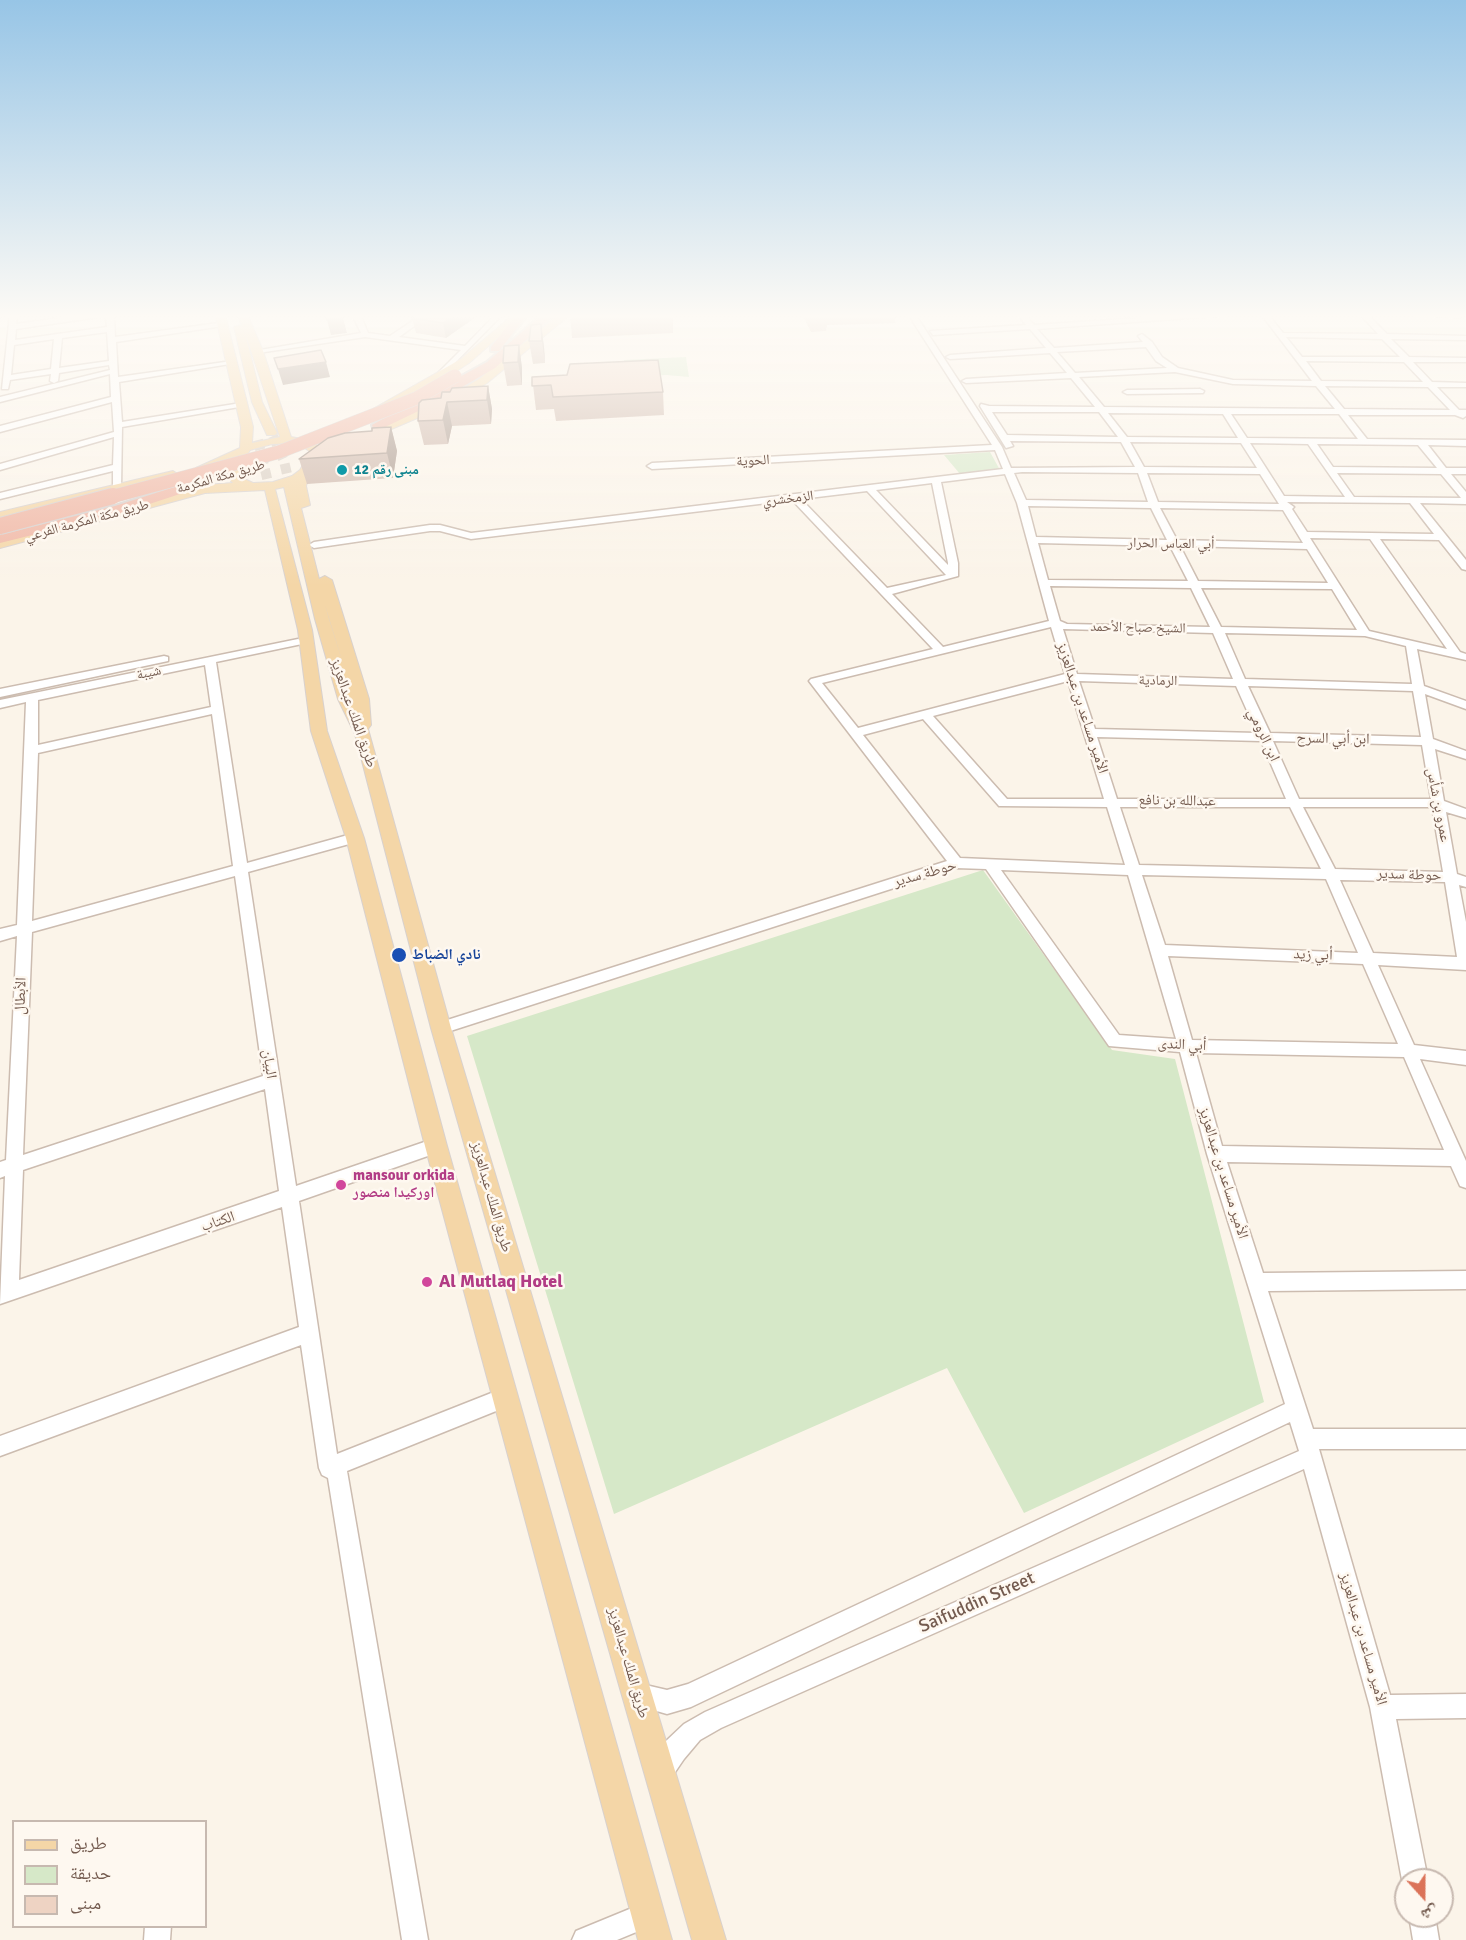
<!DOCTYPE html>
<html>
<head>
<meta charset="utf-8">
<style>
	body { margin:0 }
	#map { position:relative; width:1466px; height:1940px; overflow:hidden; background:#fbf4e9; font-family:Signika,"Noto Naskh Arabic",sans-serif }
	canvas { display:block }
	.legend { position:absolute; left:12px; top:1820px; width:195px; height:108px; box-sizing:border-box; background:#fef8f0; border:2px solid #c7b9b0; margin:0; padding:8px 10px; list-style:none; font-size:18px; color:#745b4f }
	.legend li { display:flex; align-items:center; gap:12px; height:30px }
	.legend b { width:30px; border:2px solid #c7b9b0 }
	.north { position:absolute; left:1394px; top:1868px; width:60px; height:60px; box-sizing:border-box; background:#fef8f0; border:2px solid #c7b9b0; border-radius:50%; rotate:159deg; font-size:16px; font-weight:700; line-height:24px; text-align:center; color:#745b4f }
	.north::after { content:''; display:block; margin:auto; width:21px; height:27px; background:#db7359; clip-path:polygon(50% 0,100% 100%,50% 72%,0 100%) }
</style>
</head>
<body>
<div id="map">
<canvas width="1466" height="1940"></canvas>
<ul class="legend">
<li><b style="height:8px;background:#f4d6a7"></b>طريق</li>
<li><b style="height:16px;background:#d6e8c8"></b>حديقة</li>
<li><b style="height:16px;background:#eed3c3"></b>مبنى</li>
</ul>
<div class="north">ش</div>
</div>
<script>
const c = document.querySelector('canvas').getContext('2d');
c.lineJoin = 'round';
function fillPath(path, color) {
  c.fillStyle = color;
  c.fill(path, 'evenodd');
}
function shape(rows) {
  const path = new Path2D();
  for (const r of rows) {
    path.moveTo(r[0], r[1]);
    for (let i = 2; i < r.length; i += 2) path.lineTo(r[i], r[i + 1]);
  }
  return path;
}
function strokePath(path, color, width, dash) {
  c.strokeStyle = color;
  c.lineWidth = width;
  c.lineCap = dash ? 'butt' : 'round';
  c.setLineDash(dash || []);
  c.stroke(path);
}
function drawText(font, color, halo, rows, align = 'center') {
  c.font = font + ' Signika,"Noto Naskh Arabic",sans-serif';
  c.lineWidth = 5;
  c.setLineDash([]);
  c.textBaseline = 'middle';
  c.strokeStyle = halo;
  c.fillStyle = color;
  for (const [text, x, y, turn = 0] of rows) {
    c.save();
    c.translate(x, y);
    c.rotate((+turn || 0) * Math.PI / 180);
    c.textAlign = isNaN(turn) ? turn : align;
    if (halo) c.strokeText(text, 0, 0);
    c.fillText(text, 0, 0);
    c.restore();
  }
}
const green = shape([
	[686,357,689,377,666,375,625,377,624,360],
	[990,452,1000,470,960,474,944,455],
	[983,870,1112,1050,1175,1059,1264,1402,1024,1513,947,1368,614,1514,467,1036]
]);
const majorTunnel = shape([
	[273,436,284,461,290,487],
	[258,440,270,491]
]);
const minor = shape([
	[0,314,6,314,0,317,0,314],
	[10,314,18,314,16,324,89,314,114,314,115,337,226,322,223,326,116,342,118,377,232,361,236,363,119,382,122,422,241,403,245,406,122,427,121,489,113,487,113,471,0,499,0,493,113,465,114,437,0,470,0,464,114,432,112,402,0,432,0,426,111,397,110,374,0,402,0,397,110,370,109,365,59,373,58,381,54,383,50,381,51,374,10,380,8,389,2,389,10,314],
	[106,316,107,327,15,340,16,329,106,316],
	[107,332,109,361,59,368,62,338,107,332],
	[54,339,51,369,11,375,14,345,54,339],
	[352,314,360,314,368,333,390,336,423,314,431,314,399,337,465,346,496,314,503,314,435,383,432,383,432,379,461,350,365,337,258,353,254,351,361,333,352,314],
	[908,314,915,314,1002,447,1011,468,1135,467,1121,442,1010,441,1013,446,1006,448,980,406,981,404,989,406,1095,407,1071,378,966,383,962,381,966,379,1067,373,1050,353,950,359,946,357,950,355,1046,348,1030,329,933,335,930,331,1026,325,1018,314,1025,314,1034,325,1201,314,1244,314,1037,329,1054,348,1143,342,1138,336,1142,334,1152,342,1162,357,1178,368,1233,380,1312,381,1261,314,1268,314,1283,333,1378,334,1360,314,1367,314,1387,334,1466,336,1466,340,1391,339,1409,357,1466,358,1466,362,1413,362,1432,382,1466,383,1466,387,1437,387,1459,410,1466,410,1466,416,1463,418,1455,415,1348,415,1367,439,1466,440,1466,446,1428,445,1446,468,1466,468,1466,474,1451,474,1466,492,1466,504,1420,503,1466,560,1466,570,1462,569,1439,540,1380,539,1460,652,1466,654,1466,660,1417,649,1424,686,1466,701,1466,709,1425,694,1433,739,1466,751,1466,759,1435,749,1444,801,1466,809,1466,818,1446,812,1457,874,1466,877,1466,887,1459,885,1466,922,1466,970,1378,965,1414,1045,1466,1051,1466,1065,1420,1059,1466,1161,1466,1188,1460,1186,1451,1166,1227,1162,1263,1273,1466,1271,1466,1289,1268,1291,1313,1429,1466,1429,1466,1449,1319,1449,1390,1695,1466,1694,1466,1718,1396,1719,1428,1880,1406,1880,1406,1889,1402,1880,1370,1707,1304,1469,721,1728,700,1740,684,1759,669,1781,660,1784,651,1781,648,1772,666,1741,684,1724,705,1712,1299,1451,1290,1422,691,1707,667,1714,629,1703,625,1695,629,1687,637,1683,667,1690,688,1684,1285,1404,1207,1154,1180,1052,1109,1046,986,869,956,868,441,1034,435,1033,433,1028,435,1023,441,1022,947,861,809,681,811,679,933,649,792,500,471,539,440,531,430,531,314,548,309,545,314,542,430,525,440,525,471,533,1003,469,995,450,652,469,647,466,652,463,992,445,908,314],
	[1286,337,1382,339,1400,357,1302,357,1286,337],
	[1146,347,1156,361,1167,368,1075,373,1057,352,1146,347],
	[1306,361,1404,362,1423,382,1321,381,1306,361],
	[1175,372,1233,384,1316,386,1335,409,1104,407,1079,377,1175,372],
	[1325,386,1428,387,1450,410,1344,409,1325,386],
	[992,412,1099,412,1118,437,1007,435,992,412],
	[1108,413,1223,414,1238,438,1127,437,1108,413],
	[1231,414,1339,414,1358,439,1247,438,1231,414],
	[1130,442,1241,443,1257,468,1144,467,1130,442],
	[1250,443,1308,444,1345,497,1284,496,1250,443],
	[1317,444,1418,445,1437,468,1333,467,1317,444],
	[1022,472,1138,473,1148,502,1026,500,1014,473,1022,472],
	[1147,473,1260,474,1279,504,1158,502,1147,473],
	[1337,473,1441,474,1461,498,1354,497,1337,473],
	[1005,474,1017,503,1049,621,943,647,892,594,958,576,958,563,941,482,1005,474],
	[932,483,948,563,948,565,876,490,932,483],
	[867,491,946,575,887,588,801,499,867,491],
	[1287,502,1410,503,1434,534,1307,532,1292,509,1294,507,1287,502],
	[1028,506,1151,508,1167,540,1036,537,1028,506],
	[1160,508,1283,510,1303,543,1177,540,1160,508],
	[1310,538,1370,539,1447,649,1369,631,1310,538],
	[1038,543,1170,546,1188,581,1048,580,1038,543],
	[1180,546,1307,549,1328,583,1198,581,1180,546],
	[1050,586,1191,588,1210,627,1067,624,1060,621,1050,586],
	[1201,588,1332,589,1357,630,1221,627,1201,588],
	[1051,627,1065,674,858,728,822,683,1051,627],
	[1063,629,1213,633,1233,679,1077,674,1063,629],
	[1225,633,1365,636,1406,646,1412,684,1245,679,1225,633],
	[1068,681,1104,799,1007,799,933,716,1068,681],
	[1079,681,1236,686,1257,733,1095,729,1079,681],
	[1248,686,1413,691,1421,737,1270,733,1248,686],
	[923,719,999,806,1107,807,1125,865,960,858,863,735,923,719],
	[1097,737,1261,741,1286,799,1117,799,1097,737],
	[1273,741,1422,745,1431,799,1299,799,1273,741],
	[1120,807,1290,807,1321,869,1139,865,1120,807],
	[1303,807,1432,807,1443,872,1335,869,1303,807],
	[1001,870,1128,875,1176,1039,1119,1035,1001,870],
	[1142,875,1326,879,1358,953,1165,945,1142,875],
	[1340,880,1445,882,1457,957,1373,953,1340,880],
	[1168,956,1363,964,1398,1044,1192,1040,1168,956],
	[1196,1053,1404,1057,1444,1150,1222,1146,1196,1053],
	[1387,314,1463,314,1464,315,1460,317,1387,314],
	[1200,389,1204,391,1203,393,1127,394,1123,392,1127,390,1200,389],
	[298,639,304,642,302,644,216,662,247,863,355,833,362,838,360,841,248,872,296,1186,436,1138,442,1141,445,1146,442,1151,299,1201,337,1454,504,1388,511,1391,514,1398,511,1405,347,1471,428,1940,402,1940,328,1478,322,1475,319,1468,301,1345,0,1456,0,1436,299,1327,282,1207,0,1304,5,1176,0,1178,0,1162,6,1160,17,936,0,941,0,929,17,925,26,702,0,708,0,700,298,639],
	[205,665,211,707,38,745,38,700,205,665],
	[212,714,233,866,32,921,38,753,212,714],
	[235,876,263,1076,23,1155,32,932,235,876],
	[265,1089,279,1191,19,1280,23,1170,265,1089],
	[164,656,168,657,168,661,0,697,0,689,164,656],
	[649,1901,658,1905,662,1914,658,1923,617,1940,572,1940,576,1931,649,1901],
	[1409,1916,1435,1916,1439,1940,1413,1940,1409,1916],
	[145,1926,171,1926,170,1940,144,1940,145,1926]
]);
const major = shape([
	[215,314,225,314,253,427,252,443,280,437,245,333,262,402,277,433,275,435,267,435,252,402,234,327,242,325,237,314,247,314,263,351,291,437,312,441,323,451,309,475,306,486,310,505,301,508,319,579,325,576,332,580,369,699,371,725,368,729,451,1028,726,1940,692,1940,431,1028,355,734,338,699,315,619,284,487,275,489,312,630,327,731,364,838,447,1146,672,1940,638,1940,425,1146,346,838,311,731,298,630,265,490,205,493,0,548,0,540,205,485,233,483,228,478,228,466,232,461,202,472,196,468,240,448,241,427,215,314],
	[297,443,311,452,300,470,292,476,273,482,253,483,240,477,240,466,250,450,272,444,297,443],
	[325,605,345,670,329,619,325,605],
	[514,314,525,314,469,363,438,383,382,411,373,409,461,359,514,314],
	[560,314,571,314,487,383,457,401,368,439,358,437,449,397,479,379,560,314],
	[173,471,179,475,177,478,0,520,0,512,173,471]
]);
const highway = shape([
	[517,314,528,314,499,351,491,351,491,347,517,314],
	[543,314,555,314,495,368,429,406,383,428,373,428,372,425,487,362,543,314],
	[181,485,188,489,186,492,125,512,0,543,0,535,115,506,181,485]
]);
const highwayBridgeFar1 = shape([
	[107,498,279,452,417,398,455,376]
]);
const highwayBridge = shape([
	[0,526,113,496]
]);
const wall = shape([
	[419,314,480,314,446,338,416,333,412,318],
	[570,314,673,314,673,333,572,338],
	[802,314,896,314,895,323,827,325,826,331,811,332],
	[541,324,544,347,545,363,533,364,529,341],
	[519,345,522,368,522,385,507,386,503,363],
	[532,377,663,392,664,415,556,421,554,409,536,410],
	[488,386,492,409,491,424,452,426,448,444,424,445,418,421,441,398,450,392],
	[391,427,397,451,393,478,307,484,299,459,372,431]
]);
const shadedWall = shape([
	[260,314,283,314,261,317],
	[456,314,480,314,446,338,443,323],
	[343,318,347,333,331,335,327,320],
	[541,324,544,347,545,363,542,341],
	[519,345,522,368,522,385,518,362],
	[326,362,330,377,283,385,278,369],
	[488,386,492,409,491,424,487,400],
	[447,402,452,426,448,444,443,420],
	[391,427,397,451,393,478,387,453]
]);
const building = shape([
	[325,314,342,314,343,318,327,320,325,314],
	[419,314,456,314,443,323,412,318,419,314],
	[570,314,605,314,570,316,570,314],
	[541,324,542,341,529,341,531,325,541,324],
	[519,345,518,362,503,363,504,346,519,345],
	[321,350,326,362,278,369,274,358,321,350],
	[658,360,663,392,553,397,551,385,532,386,532,377,567,375,570,364,658,360],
	[488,386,487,400,447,402,443,420,418,421,419,403,422,400,441,398,442,392,450,392,452,388,488,386],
	[391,427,387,453,299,459,328,438,345,433,372,431,372,428,391,427]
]);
const markers = [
	[342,470,6,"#0f9aa8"],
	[399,955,8,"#1a4fb4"],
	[341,1185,6,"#d1479c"],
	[427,1282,6,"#d1479c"]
];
const farStreetnames = [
	["الحوية",753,461,-3],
	["طريق مكة المكرمة",221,477,-16],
	["الزمخشري",788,499,-7],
	["طريق مكة المكرمة الفرعي",87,521,-15],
	["أبي العباس الحرار",1171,544,1],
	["الشيخ صباح الأحمد",1138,628,1],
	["شيبة",149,673,-12],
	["الرمادية",1158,681,1]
];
const farCulturenames = [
	["مبنى رقم 12",354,470]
];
const streetNames = [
	["الأمير مساعد بن عبدالعزيز",1082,708,72],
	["طريق الملك عبدالعزيز",353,713,71],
	["ابن الرومي",1263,735,65],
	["ابن أبي السرح",1333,739,1],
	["عبدالله بن نافع",1177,801,1],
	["عمرو بن شأس",1438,805,79],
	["حوطة سدير",925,874,-16],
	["حوطة سدير",1409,875,2],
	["أبي زيد",1313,955,2],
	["الأبطال",21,996,-88],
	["أبي الندى",1182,1045,3],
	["البيان",269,1064,82],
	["الأمير مساعد بن عبدالعزيز",1223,1173,73],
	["طريق الملك عبدالعزيز",491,1197,74],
	["الكتاب",218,1222,-19],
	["الأمير مساعد بن عبدالعزيز",1363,1639,74],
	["طريق الملك عبدالعزيز",628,1663,74]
];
const transitNames = [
	["نادي الضباط",412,955]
];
const hotelNames = [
	["mansour orkida",353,1176],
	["اوركيدا منصور",353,1193]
];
const nearHotelnames = [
	["Al Mutlaq Hotel",439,1282]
];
const nearStreetnames = [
	["Saifuddin Street",977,1603,-24]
];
fillPath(green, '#d6e8c8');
strokePath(majorTunnel, '#d9cec2', 10, [10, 5]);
strokePath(minor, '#ccbcb0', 3);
strokePath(major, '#d8d1ce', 2);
strokePath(highway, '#d8d1ce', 4);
fillPath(minor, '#fff');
fillPath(major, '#f4d6a7');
fillPath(highway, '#f0b7a5');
strokePath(highwayBridgeFar1, '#d8d1ce', 14, []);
strokePath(highwayBridge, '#d8d1ce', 18, []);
strokePath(highwayBridgeFar1, '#f0b7a5', 13);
strokePath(highwayBridge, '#f0b7a5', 16);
fillPath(wall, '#cdb5a8');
fillPath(shadedWall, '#a79488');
fillPath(building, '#eed3c3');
strokePath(building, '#a79488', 1.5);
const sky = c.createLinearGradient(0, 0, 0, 586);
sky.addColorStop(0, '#97c5e6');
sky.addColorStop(0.54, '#fdfaf5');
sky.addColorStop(1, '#fdfaf500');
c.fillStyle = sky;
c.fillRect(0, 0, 1466, 586);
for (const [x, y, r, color] of markers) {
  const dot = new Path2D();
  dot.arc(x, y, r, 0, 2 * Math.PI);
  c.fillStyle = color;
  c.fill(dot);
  strokePath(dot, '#fef8f0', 2);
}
drawText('14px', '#745b4f', '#fef8f0', farStreetnames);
drawText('bold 14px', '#0d838f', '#fef8f0', farCulturenames, 'left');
drawText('15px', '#745b4f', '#fef8f0', streetNames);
drawText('bold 15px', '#164399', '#fef8f0', transitNames, 'left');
drawText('bold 15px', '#b23c85', '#fef8f0', hotelNames, 'left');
drawText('bold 18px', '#b23c85', '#fef8f0', nearHotelnames, 'left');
drawText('18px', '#745b4f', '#fef8f0', nearStreetnames);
</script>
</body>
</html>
